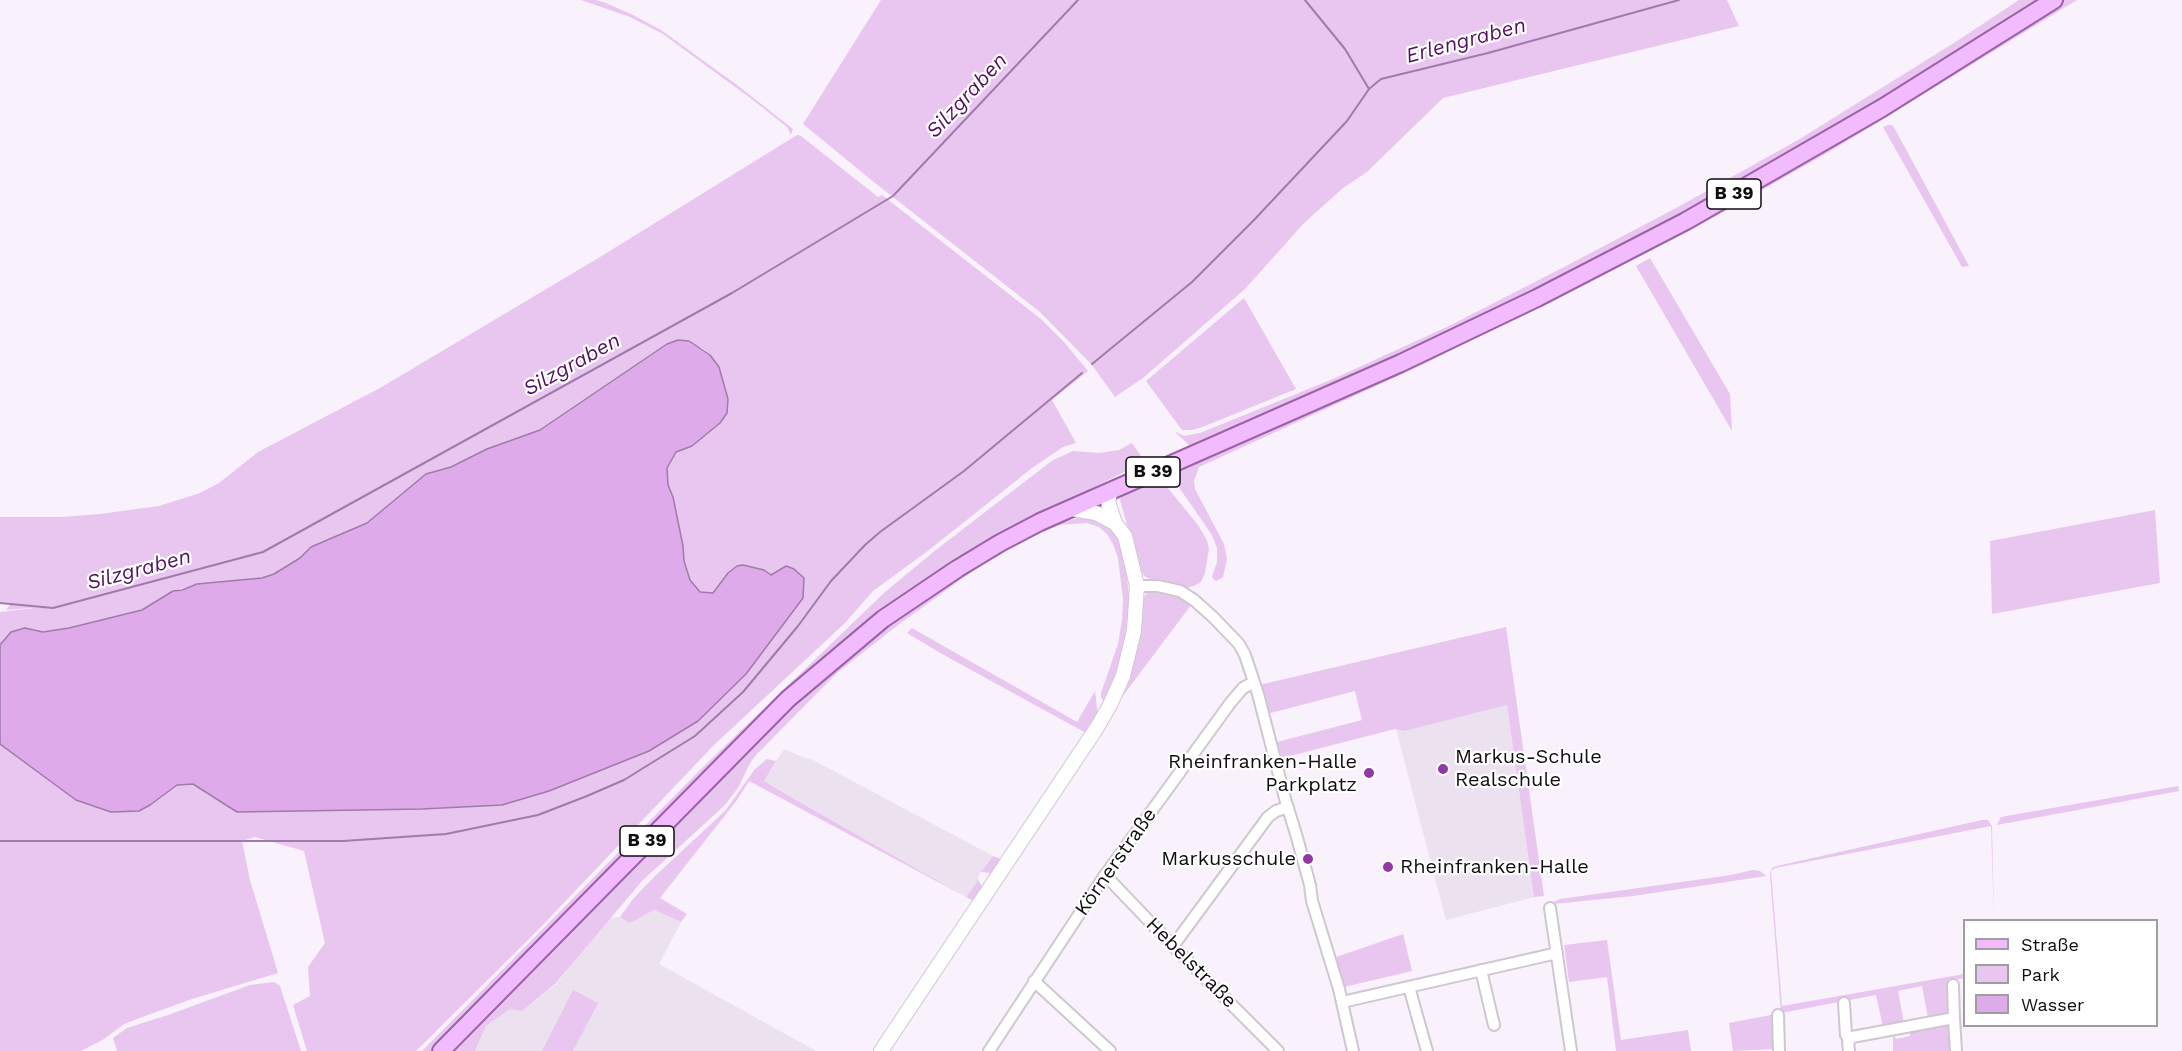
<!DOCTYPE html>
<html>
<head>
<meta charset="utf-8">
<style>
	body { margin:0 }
	#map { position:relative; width:2182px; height:1051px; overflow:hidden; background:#f9f1fb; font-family:"Work Sans",sans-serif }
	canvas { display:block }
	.legend { position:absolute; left:1963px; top:919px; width:195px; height:108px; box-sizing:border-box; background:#fff; border:2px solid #9f9e9f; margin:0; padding:8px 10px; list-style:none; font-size:18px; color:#100d10 }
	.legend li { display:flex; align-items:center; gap:12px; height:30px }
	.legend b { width:30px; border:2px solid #9f9e9f }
</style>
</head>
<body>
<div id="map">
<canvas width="2182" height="1051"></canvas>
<ul class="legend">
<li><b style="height:8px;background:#f1bbfd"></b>Straße</li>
<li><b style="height:16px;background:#e8c6f0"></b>Park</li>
<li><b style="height:16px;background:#deaaea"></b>Wasser</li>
</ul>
</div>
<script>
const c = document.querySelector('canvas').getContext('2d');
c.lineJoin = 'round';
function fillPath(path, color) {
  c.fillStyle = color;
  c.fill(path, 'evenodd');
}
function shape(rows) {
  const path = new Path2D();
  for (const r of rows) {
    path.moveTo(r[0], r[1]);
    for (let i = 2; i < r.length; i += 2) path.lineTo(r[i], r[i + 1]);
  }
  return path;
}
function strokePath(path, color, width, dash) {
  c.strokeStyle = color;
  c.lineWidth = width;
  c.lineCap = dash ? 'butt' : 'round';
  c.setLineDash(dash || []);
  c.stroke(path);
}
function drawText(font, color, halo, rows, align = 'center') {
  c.font = font + ' "Work Sans",sans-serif';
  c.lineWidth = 4.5;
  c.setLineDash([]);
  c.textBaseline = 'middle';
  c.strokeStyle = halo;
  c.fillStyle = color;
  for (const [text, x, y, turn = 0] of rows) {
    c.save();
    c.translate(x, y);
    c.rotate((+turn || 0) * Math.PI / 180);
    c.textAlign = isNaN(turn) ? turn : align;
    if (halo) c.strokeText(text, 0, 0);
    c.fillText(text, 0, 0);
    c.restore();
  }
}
const built = shape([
	[1507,705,1534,897,1446,920,1396,729,1405,731],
	[784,749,805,758,813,760,993,856,979,875,977,882,966,897,764,781],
	[654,910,681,922,659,964,816,1051,475,1051,486,1026,510,1009,522,1011,556,984,610,918,620,917,630,923]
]);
const green = shape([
	[581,0,596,0,606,3,633,15,661,30,737,85,793,129,791,135,787,127,753,100,663,34,630,17],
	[881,0,1727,0,1739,26,1443,98,1367,172,1343,188,1304,223,1245,289,1143,378,1115,397,1092,365,1040,312,875,183,803,124],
	[2019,0,2043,0,1971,46,1686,214,1465,327,1190,446,1174,431,1184,436,1200,433,1333,379,1451,325,1566,266,1678,207,1798,140,1957,41],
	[2063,0,2077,0,1834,149,1709,220,1422,365,1199,467,1194,481,1195,489,1224,544,1227,559,1223,577,1216,581,1213,579,1212,576,1217,562,1217,548,1212,535,1169,473,1484,328],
	[1888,125,1892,125,1895,129,1969,266,1962,267,1883,127],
	[797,135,801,136,878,197,882,195,1041,319,1064,342,1088,371,1052,400,1076,443,1063,447,1032,468,929,550,873,591,845,623,714,745,539,929,416,1051,307,1051,293,1005,310,996,308,967,325,943,304,851,255,837,242,841,250,880,278,973,192,999,145,1016,124,1024,104,1039,81,1051,0,1051,0,744,76,800,111,812,150,805,177,785,193,784,237,812,422,809,502,805,698,721,746,674,803,598,781,568,771,575,728,573,713,593,700,592,690,580,684,561,683,546,673,497,668,485,667,468,676,452,692,446,728,399,719,367,710,354,702,348,667,344,540,430,487,449,451,467,367,523,311,547,300,558,274,574,262,578,197,584,173,591,142,610,68,628,43,632,25,628,11,632,0,645,0,612,43,607,6,610,11,603,0,602,0,517,62,517,100,514,159,506,200,493,219,483,258,452,380,388,600,257],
	[1650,258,1730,394,1732,431,1636,266],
	[1244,298,1296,389,1205,426,1192,430,1182,430,1146,381],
	[1132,443,1146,463,1122,473,1040,515,937,575,593,887,432,1051,422,1051,703,767,885,592,937,549,1053,460,1073,451,1099,453,1119,450],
	[1159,477,1198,525,1207,540,1209,549,1205,573,1201,582,1194,586,1186,588,1152,580,1144,576,1139,566,1120,500,1123,493],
	[2155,510,2160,583,1992,614,1990,541],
	[1085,516,1101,518,1116,532,1123,553,1127,576,1129,598,1125,637,1120,660,1105,702,1101,698,1101,693,1118,644,1122,620,1123,599,1118,558,1113,544,1107,534,1099,527,1087,523,1059,525,1016,544,991,558,898,625,837,673,757,754,750,763,738,788,725,805,642,881,556,983,522,1011,510,1009,486,1026,475,1051,448,1051,796,697,929,592,1043,528],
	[1155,591,1177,595,1191,605,1116,705,1142,600,1148,592],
	[1506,627,1544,896,1534,897,1507,705,1405,731,1395,729,1282,758,1277,742,1362,720,1355,691,1267,714,1259,685],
	[912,628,1077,722,1095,691,1098,716,995,871,991,873,981,872,993,856,1001,859,1086,733,942,654,907,633],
	[767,759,776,761,764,781,779,790,966,897,977,882,977,878,983,888,974,901,966,897,749,781,737,800,660,898,687,914,681,922,654,910,630,923,620,917,633,899,655,876,725,811,755,769],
	[2178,786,2179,791,1997,825,2001,817],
	[1982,820,1988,820,1992,826,1994,920,1991,826,1775,868,1771,871,1782,1006,1964,974,1964,978,1950,981,1952,1013,1928,1018,1922,986,1898,991,1904,1023,1883,1027,1876,995,1781,1013,1770,874,1772,868,1777,866],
	[1753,870,1760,871,1766,876,1633,896,1554,904,1554,902,1560,899,1731,875],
	[1403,934,1412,971,1344,987,1336,957],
	[1607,940,1621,1040,1688,1030,1691,1051,1616,1051,1607,977,1569,982,1564,945],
	[274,982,280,986,301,1051,117,1051,113,1038,127,1028,168,1015,250,985],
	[573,990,598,1003,576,1045,573,1051,542,1051],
	[1776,1014,1775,1046,1773,1049,1733,1051,1729,1023],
	[1948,1023,1950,1026,1952,1051,1893,1051,1893,1033,1896,1039,1910,1036,1909,1030]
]);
const water = shape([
	[678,340,689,341,710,355,719,367,728,399,727,413,720,423,692,446,676,452,667,468,668,485,673,497,683,546,684,561,690,580,700,592,713,593,728,573,737,566,743,565,764,570,771,575,786,566,794,569,804,578,803,598,746,674,698,721,649,751,549,791,502,805,422,809,237,812,193,784,177,785,150,805,139,811,111,812,76,800,0,744,0,645,11,632,25,628,43,632,69,628,142,610,173,591,182,590,197,584,262,578,274,574,300,558,311,547,367,523,426,474,451,467,487,449,540,430,667,344,678,340]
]);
const stream = shape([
	[1305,0,1345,49,1369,89,1381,79,1488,53,1679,0],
	[1092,364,1192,282,1254,220,1347,121,1369,89],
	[0,603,53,608,263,552,732,293,893,196,1078,0],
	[0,841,343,841,446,834,538,815,587,796,624,780,695,736,743,692,798,626,831,581,865,545,880,532,964,471,1082,373]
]);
const minor = shape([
	[1137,586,1158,586,1180,591,1194,600,1213,617,1239,644,1245,655,1258,694,1286,802,1296,834,1310,885,1312,901,1339,989,1353,1051],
	[1105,875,1173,946,1278,1051],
	[1550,908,1571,1051],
	[1173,946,1268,817,1276,811,1288,807],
	[1481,970,1494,1025],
	[1034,981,1110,1051],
	[1953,985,1954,1018],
	[1409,987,1427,1051],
	[1342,1002,1557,953],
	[1844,1003,1846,1035,1850,1040],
	[1778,1015,1779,1051],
	[989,1051,1105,875,1231,702,1243,688,1254,682],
	[1849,1051,1848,1042,1852,1037,1954,1018,1956,1051]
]);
const tertiary = shape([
	[1072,509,1096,513,1115,523],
	[881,1051,1096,729,1109,707,1123,676,1134,631,1137,586,1125,536,1115,523,1108,502,1111,490]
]);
const primary = shape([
	[441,1051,788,699,883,619,957,569,1000,543,1040,522,1401,363,1537,298,1686,221,1882,108,2054,0]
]);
const markers = [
	[1443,769,6,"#9038a4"],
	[1369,773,6,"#9038a4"],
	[1308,859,6,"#9038a4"],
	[1388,867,6,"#9038a4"]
];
const shields = [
	[1734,194,54],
	[1153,472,54],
	[647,841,54]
];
const shieldNames = [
	["B 39",1734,194],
	["B 39",1153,472],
	["B 39",647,841]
];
const poiNames = [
	["Markus-Schule",1455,757],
	["Realschule",1455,780],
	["Rheinfranken-Halle",1357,762,"right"],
	["Parkplatz",1357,785,"right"],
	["Markusschule",1296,859,"right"],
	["Rheinfranken-Halle",1400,867]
];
const streetNames = [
	["Körnerstraße",1116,862,-55],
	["Hebelstraße",1191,963,45]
];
const waterNames = [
	["Erlengraben",1466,41,-15],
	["Silzgraben",967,96,-47],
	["Silzgraben",572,365,-29],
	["Silzgraben",139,570,-15]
];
fillPath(built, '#ece1ef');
fillPath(green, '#e8c6f0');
fillPath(water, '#deaaea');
strokePath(water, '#a07ba9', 1.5);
strokePath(stream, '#a07ba9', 2);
strokePath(minor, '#cfc7d0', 14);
strokePath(tertiary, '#cfc7d0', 16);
strokePath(primary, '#9c61a9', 20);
strokePath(minor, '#fff', 10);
strokePath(tertiary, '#fff', 14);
strokePath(primary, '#f1bbfd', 16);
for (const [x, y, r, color] of markers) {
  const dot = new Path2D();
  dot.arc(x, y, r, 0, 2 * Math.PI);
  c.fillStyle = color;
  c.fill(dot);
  strokePath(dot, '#fff', 2);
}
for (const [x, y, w] of shields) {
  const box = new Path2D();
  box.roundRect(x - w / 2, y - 15, w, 30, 4.5);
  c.fillStyle = '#fff';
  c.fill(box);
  strokePath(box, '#100d10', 1.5);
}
drawText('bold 18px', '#100d10', null, shieldNames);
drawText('20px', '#100d10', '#fff', poiNames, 'left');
drawText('20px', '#100d10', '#fff', streetNames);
drawText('italic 21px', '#52125f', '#fff', waterNames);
</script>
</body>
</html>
